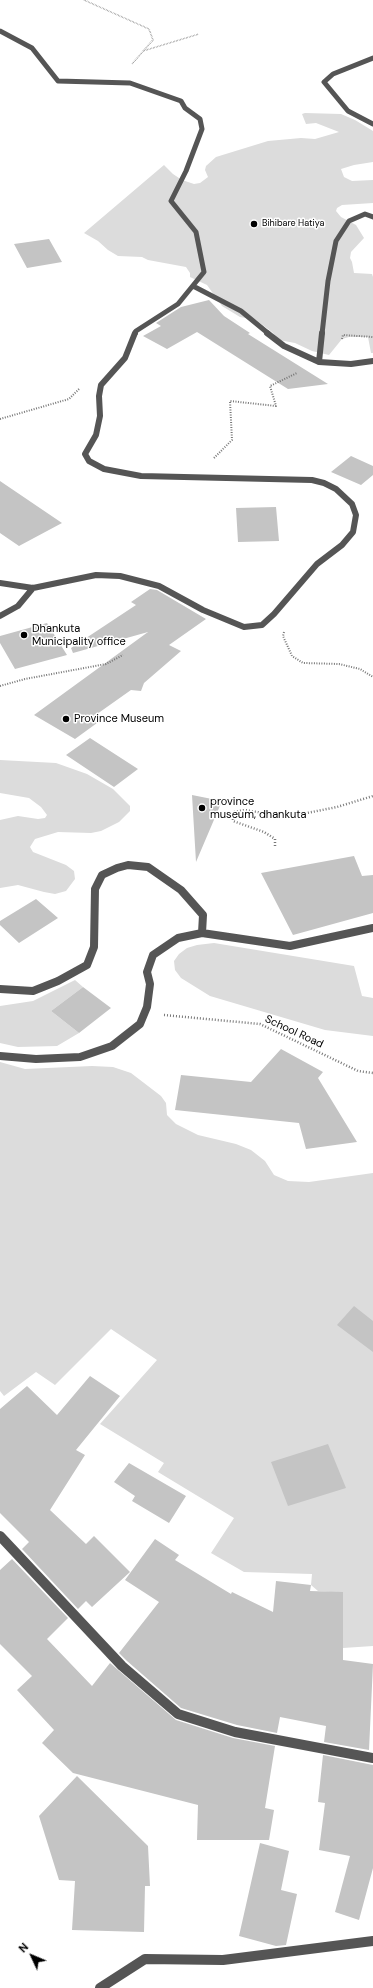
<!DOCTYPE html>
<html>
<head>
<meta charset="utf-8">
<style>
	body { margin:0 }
	#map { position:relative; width:373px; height:1988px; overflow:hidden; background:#fff; font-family:"DM Sans",sans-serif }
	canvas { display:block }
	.north { position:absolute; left:12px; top:1936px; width:40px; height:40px; -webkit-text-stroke:3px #fff; paint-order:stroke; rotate:314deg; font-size:11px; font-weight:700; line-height:16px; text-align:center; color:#000 }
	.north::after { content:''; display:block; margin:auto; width:14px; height:18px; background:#000; clip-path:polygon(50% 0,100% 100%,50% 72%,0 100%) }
</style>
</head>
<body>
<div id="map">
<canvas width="373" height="1988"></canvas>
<div class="north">N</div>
</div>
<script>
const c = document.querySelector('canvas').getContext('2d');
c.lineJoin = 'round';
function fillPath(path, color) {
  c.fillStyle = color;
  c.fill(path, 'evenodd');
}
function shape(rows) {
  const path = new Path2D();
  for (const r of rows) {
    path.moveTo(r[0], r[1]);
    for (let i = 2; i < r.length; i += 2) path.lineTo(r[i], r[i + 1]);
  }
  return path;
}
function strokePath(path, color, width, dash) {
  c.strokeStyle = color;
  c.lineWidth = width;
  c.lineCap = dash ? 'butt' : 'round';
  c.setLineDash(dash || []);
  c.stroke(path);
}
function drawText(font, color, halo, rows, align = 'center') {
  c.font = font + ' "DM Sans",sans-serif';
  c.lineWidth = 3;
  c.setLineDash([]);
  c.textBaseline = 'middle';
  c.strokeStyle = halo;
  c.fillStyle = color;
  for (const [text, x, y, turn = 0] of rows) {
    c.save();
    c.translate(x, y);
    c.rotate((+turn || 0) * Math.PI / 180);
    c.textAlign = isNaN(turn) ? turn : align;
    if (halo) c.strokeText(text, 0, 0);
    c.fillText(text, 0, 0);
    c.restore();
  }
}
const green = shape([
	[305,113,341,114,355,120,373,131,373,162,354,165,341,169,344,177,352,181,373,180,373,203,342,205,337,208,336,211,341,217,356,225,364,238,351,252,350,258,352,262,354,273,372,274,373,277,373,353,371,353,368,337,349,337,342,339,329,355,312,351,295,343,279,340,272,332,256,320,240,317,222,306,207,285,190,277,190,273,186,267,148,260,142,257,118,256,108,250,98,241,84,233,164,165,173,174,182,180,194,184,200,183,208,177,205,170,206,166,216,157,268,141,301,138,315,139,339,132,316,123,306,124,302,114],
	[0,760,56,763,87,774,113,789,130,806,130,811,119,822,101,831,91,833,58,832,35,839,30,847,33,852,66,865,74,871,75,879,66,891,55,894,44,892,18,885,0,888,0,820,18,816,38,819,45,818,47,815,41,807,29,798,0,793],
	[214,943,354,966,362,996,373,998,373,1036,325,1030,210,996,181,978,175,970,174,961,179,954,187,948,197,945],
	[75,980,83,987,51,1011,79,1033,57,1046,18,1047,0,1043,0,1006,33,1001],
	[0,1062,25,1069,92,1066,113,1067,131,1073,161,1096,166,1103,167,1115,176,1124,198,1135,236,1144,251,1150,265,1161,274,1175,288,1181,309,1182,373,1173,373,1646,343,1648,343,1593,318,1591,311,1585,312,1574,244,1572,211,1553,234,1518,158,1472,164,1463,100,1424,157,1360,111,1329,55,1385,36,1372,4,1396,0,1391]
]);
const building = shape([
	[49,239,62,262,27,268,14,244],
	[209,300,224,316,250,333,248,334,328,384,288,389,197,332,167,349,143,336,161,326,156,323,181,307],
	[351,456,373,466,373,475,361,485,331,472],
	[0,481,62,523,19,546,0,533],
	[276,507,279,541,238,542,236,508],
	[150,589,157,590,206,619,169,645,181,651,144,683,141,691,131,690,90,719,97,723,75,739,34,715,148,632,73,653,71,648,136,605,131,602],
	[47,623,67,655,15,669,0,643,0,636],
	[90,738,138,769,114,787,66,755],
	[192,795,222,801,196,862],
	[354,856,362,876,373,875,373,913,293,935,261,873],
	[36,899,58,918,19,943,0,925,0,921],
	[83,987,111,1008,79,1033,51,1011],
	[281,1049,323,1072,318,1078,357,1142,306,1149,299,1123,175,1110,181,1075,251,1082],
	[354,1306,373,1321,373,1352,337,1325],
	[90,1376,120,1396,76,1450,85,1455,50,1510,86,1544,94,1536,130,1572,92,1607,86,1601,78,1609,22,1549,29,1542,0,1513,0,1409,27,1386,57,1415],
	[328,1444,346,1488,288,1506,271,1462],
	[129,1463,186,1496,169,1523,132,1501,135,1496,114,1482],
	[155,1539,179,1555,175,1560,231,1594,232,1592,273,1612,276,1581,311,1585,310,1591,343,1592,343,1660,373,1664,369,1750,324,1742,326,1726,280,1717,277,1733,237,1725,181,1708,127,1661,119,1653,159,1602,125,1580],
	[12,1559,68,1618,47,1639,92,1686,110,1663,176,1720,233,1738,275,1746,265,1808,274,1810,269,1840,197,1840,198,1805,73,1773,42,1743,54,1730,17,1690,32,1676,0,1644,0,1570],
	[323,1755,373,1765,373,1868,359,1920,335,1912,350,1856,319,1850,325,1803,318,1802],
	[77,1776,148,1846,150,1886,145,1886,144,1932,72,1930,75,1881,59,1880,39,1816],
	[260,1843,289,1851,281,1890,297,1894,286,1945,276,1946,239,1936]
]);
const pathFar2 = shape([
	[84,0,149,29,153,40,132,64],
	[143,51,199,34]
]);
const pathFar1 = shape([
	[342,339,343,335,373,337],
	[0,419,69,399,80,388],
	[214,458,232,440,230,401,276,406,270,386,297,373],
	[284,632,283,636,292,656,303,663,339,664,360,669,373,677],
	[0,686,25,679,106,664,123,655]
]);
const path = shape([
	[275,846,275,839,264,832,233,821,233,812,245,810,287,817,337,807,373,796],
	[164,1015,260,1024,358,1071,373,1073]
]);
const minorFar3 = shape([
	[0,31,32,48,58,81,130,83,181,101,185,108,200,119,202,129,186,171,171,201,196,232,204,272,178,304,136,331,135,334],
	[373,58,333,74,324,82,348,111,373,124],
	[193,286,241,311,269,334],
	[322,334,328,281,336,241,349,221,365,214,373,217]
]);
const minorFar2 = shape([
	[267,333,284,346,319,362,351,364,373,361],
	[319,362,322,333],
	[0,583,33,588,96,575,120,576,159,586,203,610,244,627,262,625,274,614,317,564,342,545,353,532,356,515,352,504,336,489,324,483,312,480,141,476,104,469,89,461,85,454,96,435,100,416,99,396,101,385,125,358,135,333],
	[0,616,18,606,33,588]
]);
const minorFar1 = shape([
	[0,989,33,991,58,981,87,965,94,947,95,889,102,875,117,868,128,865,148,867,181,890,203,915,202,933],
	[0,1056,36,1059,80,1057,112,1046,140,1024,147,1007,150,984,147,972,153,955,178,938,202,933,290,946,373,928]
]);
const minor = shape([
	[0,1536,122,1666,178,1714,235,1732,373,1758],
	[100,1988,145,1959,223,1960,373,1941]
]);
const markers = [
	[254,224,4,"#000"],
	[24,635,4,"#000"],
	[66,719,4,"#000"],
	[202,808,4,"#000"]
];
const farPoinames = [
	["Bihibare Hatiya",262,224]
];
const poiNames = [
	["Dhankuta",32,629],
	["Municipality office",32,642],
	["Province Museum",74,719],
	["province",210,802],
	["museum, dhankuta",210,815]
];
const streetNames = [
	["School Road",294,1032,25]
];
fillPath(green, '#dcdcdc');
fillPath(building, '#c4c4c4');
strokePath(pathFar2, '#777', 1.5, [0.5, 1]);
strokePath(pathFar1, '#777', 2, [1, 1.5]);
strokePath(path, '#777', 2.5, [1, 2]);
strokePath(minorFar3, '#555', 5);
strokePath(minorFar2, '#555', 6);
strokePath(minorFar1, '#555', 8);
strokePath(minor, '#555', 10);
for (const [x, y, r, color] of markers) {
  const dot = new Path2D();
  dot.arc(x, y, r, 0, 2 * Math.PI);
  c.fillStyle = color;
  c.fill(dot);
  strokePath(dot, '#fff', 1.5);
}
drawText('9px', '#000', '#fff', farPoinames, 'left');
drawText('11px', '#000', '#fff', poiNames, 'left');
drawText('11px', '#000', '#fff', streetNames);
</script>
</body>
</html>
